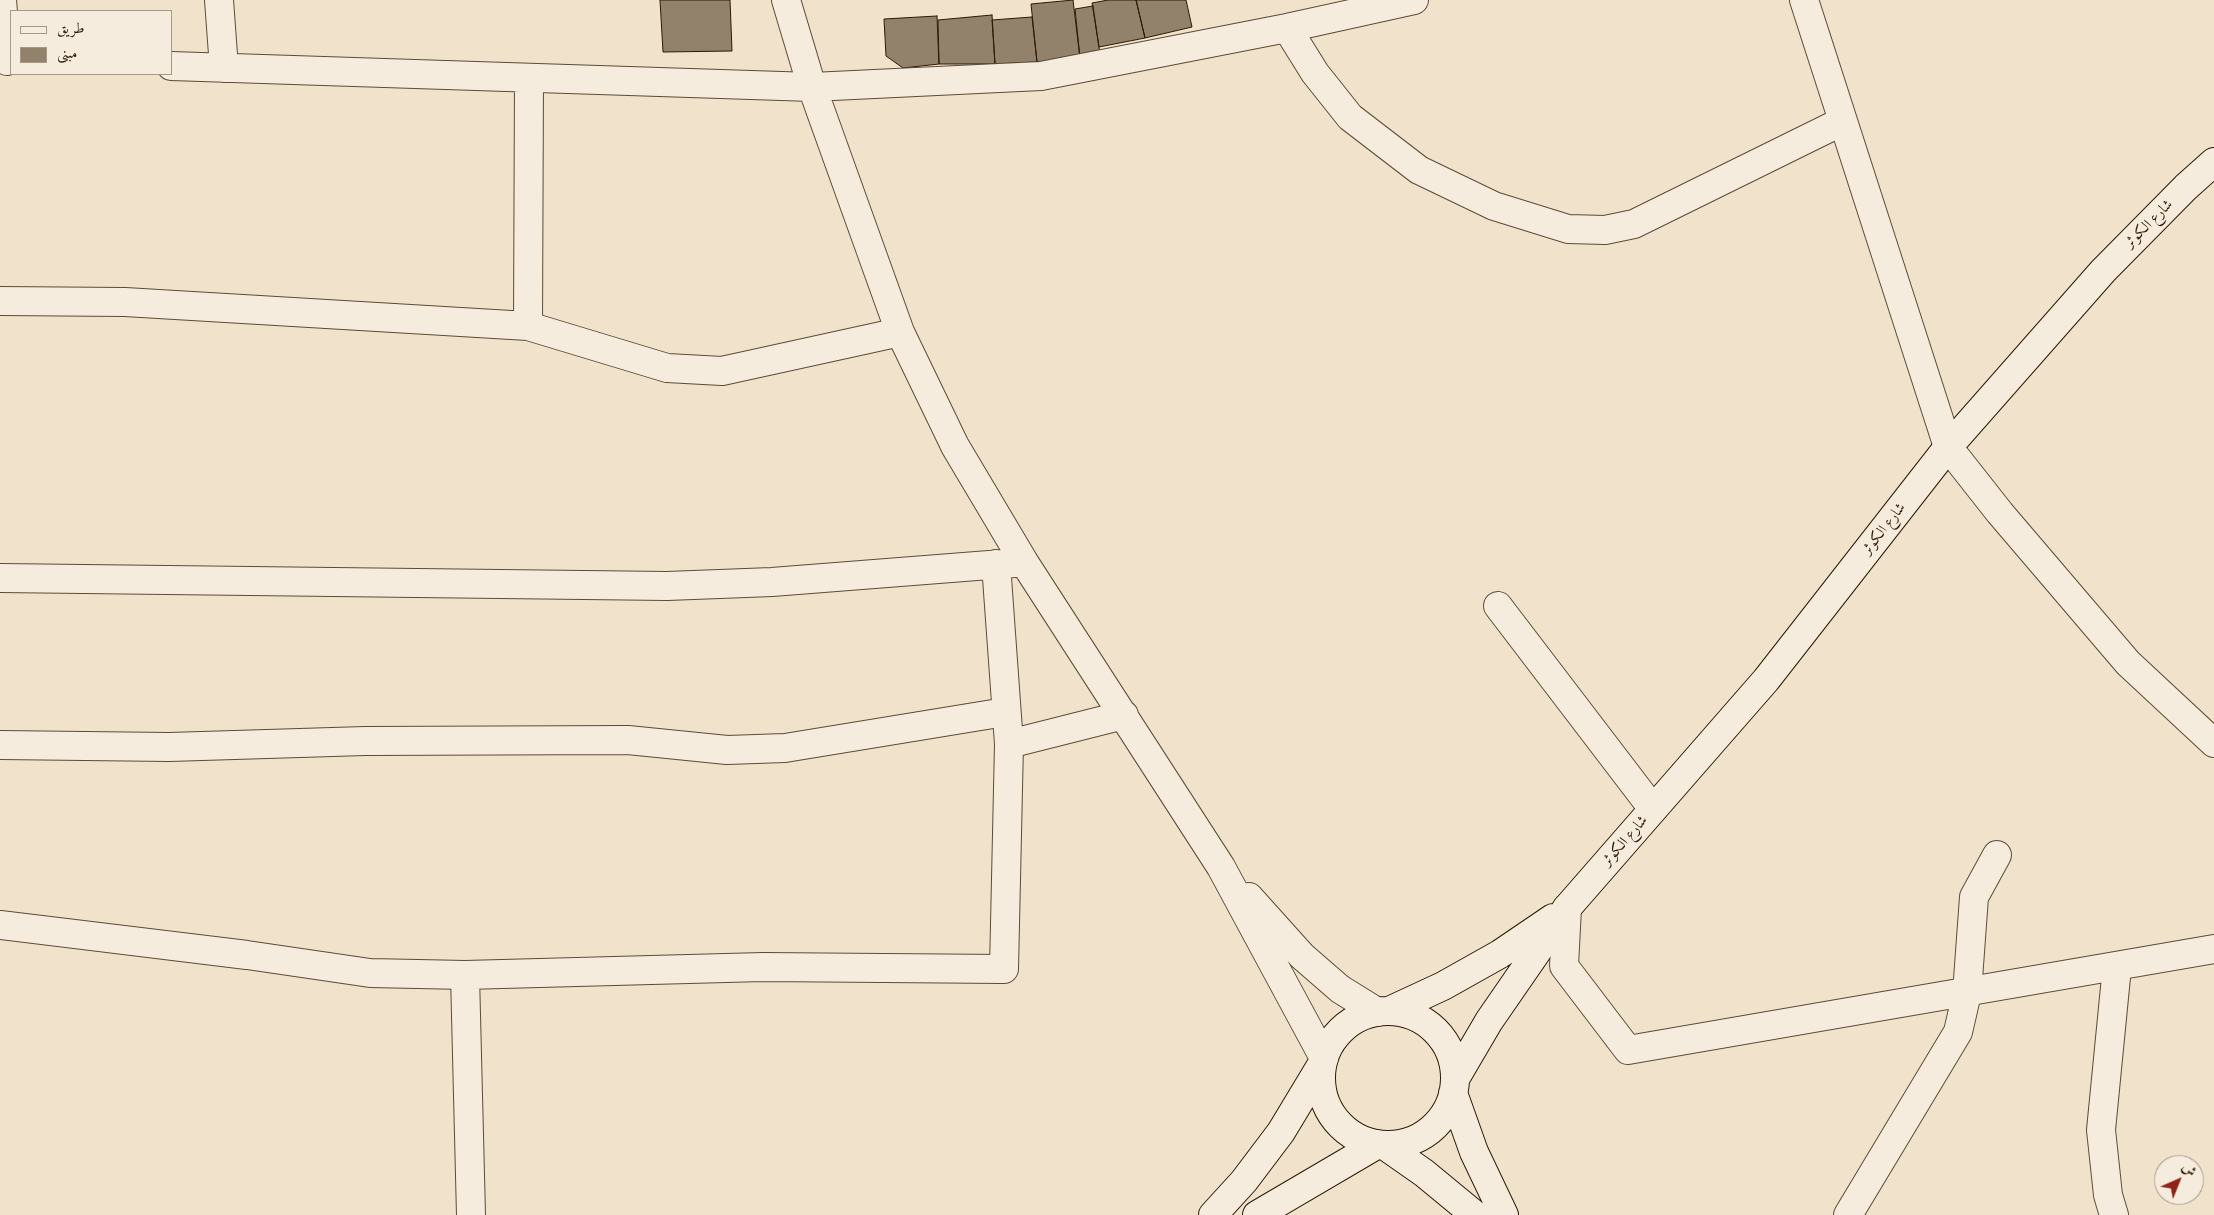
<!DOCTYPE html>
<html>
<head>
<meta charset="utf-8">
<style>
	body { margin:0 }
	#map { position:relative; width:2214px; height:1215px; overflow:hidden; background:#f1e2cb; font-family:"IM FELL French Canon",Amiri,serif }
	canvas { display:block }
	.legend { position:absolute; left:10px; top:10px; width:162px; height:65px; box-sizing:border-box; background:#f6ecdd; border:1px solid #a59887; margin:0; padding:6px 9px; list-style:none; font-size:15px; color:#2b1906 }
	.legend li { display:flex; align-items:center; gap:10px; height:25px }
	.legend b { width:25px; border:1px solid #a59887 }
	.north { position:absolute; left:2154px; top:1155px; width:50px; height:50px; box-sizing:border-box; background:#f6ecdd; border:1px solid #a59887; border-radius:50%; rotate:44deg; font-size:14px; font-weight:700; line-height:20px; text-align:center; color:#2b1906 }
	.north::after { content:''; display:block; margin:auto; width:18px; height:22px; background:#8f2418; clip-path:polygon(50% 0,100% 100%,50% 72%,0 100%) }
</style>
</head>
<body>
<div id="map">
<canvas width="2214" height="1215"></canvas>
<ul class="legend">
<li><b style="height:6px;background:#f6ecdd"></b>طريق</li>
<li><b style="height:14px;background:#92826c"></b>مبنى</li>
</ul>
<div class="north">ش</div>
</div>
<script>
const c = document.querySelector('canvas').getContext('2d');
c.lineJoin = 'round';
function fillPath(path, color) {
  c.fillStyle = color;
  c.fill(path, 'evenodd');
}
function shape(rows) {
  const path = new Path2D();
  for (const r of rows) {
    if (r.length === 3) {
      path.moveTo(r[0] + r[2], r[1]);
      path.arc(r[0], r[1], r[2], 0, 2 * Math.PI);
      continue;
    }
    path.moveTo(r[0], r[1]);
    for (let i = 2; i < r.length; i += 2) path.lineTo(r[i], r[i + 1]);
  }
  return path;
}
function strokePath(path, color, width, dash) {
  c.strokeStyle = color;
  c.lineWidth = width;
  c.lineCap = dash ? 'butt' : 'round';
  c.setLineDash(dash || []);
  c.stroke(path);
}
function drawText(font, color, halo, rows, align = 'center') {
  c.font = font + ' "IM FELL French Canon",Amiri,serif';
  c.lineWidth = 4;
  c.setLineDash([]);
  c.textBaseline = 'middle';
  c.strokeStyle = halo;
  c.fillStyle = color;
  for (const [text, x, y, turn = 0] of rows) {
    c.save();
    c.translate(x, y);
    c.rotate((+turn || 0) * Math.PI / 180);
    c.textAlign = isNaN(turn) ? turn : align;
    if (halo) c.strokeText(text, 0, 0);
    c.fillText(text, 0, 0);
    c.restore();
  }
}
const building = shape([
	[660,0,730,0,732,51,663,52,660,0],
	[1073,0,1080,58,1037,62,1031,4,1073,0],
	[1108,0,1136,0,1145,38,1099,47,1092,3,1108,0],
	[1136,0,1186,0,1192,27,1145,38,1136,0],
	[1093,6,1100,54,1080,58,1075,9,1093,6],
	[992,15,995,64,939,64,938,20,992,15],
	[937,16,939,64,903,68,886,56,884,19,937,16],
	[1032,17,1037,62,995,64,992,20,1032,17]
]);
const minor = shape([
	[2,0,7,61],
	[219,0,224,68],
	[786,0,812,87,900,332,955,446,1024,562,1221,867,1324,1058],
	[1804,0,1948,447,2000,513,2128,663,2214,743],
	[1287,28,1315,73,1350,117,1419,170,1494,206,1568,229,1605,230,1634,224,1843,121],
	[171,66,812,87,1041,76,1287,28,1414,0],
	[529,78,528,326,667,368,722,371,900,332],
	[0,301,125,302,528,326],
	[0,578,667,586,772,582,1015,563],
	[1498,606,1653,809],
	[1009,744,1124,715],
	[0,745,169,747,365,741,628,740,727,750,785,748,1005,712],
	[1249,897,1302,956,1340,989,1377,1012],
	[1567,908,1564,966,1628,1050,2214,949],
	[0,925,247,955,370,973,465,975,763,967,1004,969,1009,744,996,564],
	[465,975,471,1215],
	[1848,1215,1958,1032,1967,993,1974,897,1997,855],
	[2114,1215,2108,1195,2101,1130,2117,967]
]);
const secondary = shape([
	[1389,1011,1443,986,1500,954,1553,918],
	[1388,1078,67],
	[1455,1079,1489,1021,1567,908,1766,680,1948,447,2103,271,2186,187,2214,162],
	[1453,1093,1474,1152,1504,1215],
	[1384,1145,1424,1173,1475,1215],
	[1213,1215,1244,1181,1281,1132,1322,1064],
	[1257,1215,1378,1144]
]);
const streetNames = [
	["شارع الكوثر",2149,224,-45],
	["شارع الكوثر",1884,529,-52],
	["شارع الكوثر",1625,841,-49]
];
fillPath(building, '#92826c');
strokePath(building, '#2b1906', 1);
strokePath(minor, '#5c4b37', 30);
strokePath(secondary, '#2b1906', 30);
strokePath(minor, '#f6ecdd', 28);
strokePath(secondary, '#f6ecdd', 28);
drawText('15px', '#2b1906', '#f6ecdd', streetNames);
</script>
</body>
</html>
